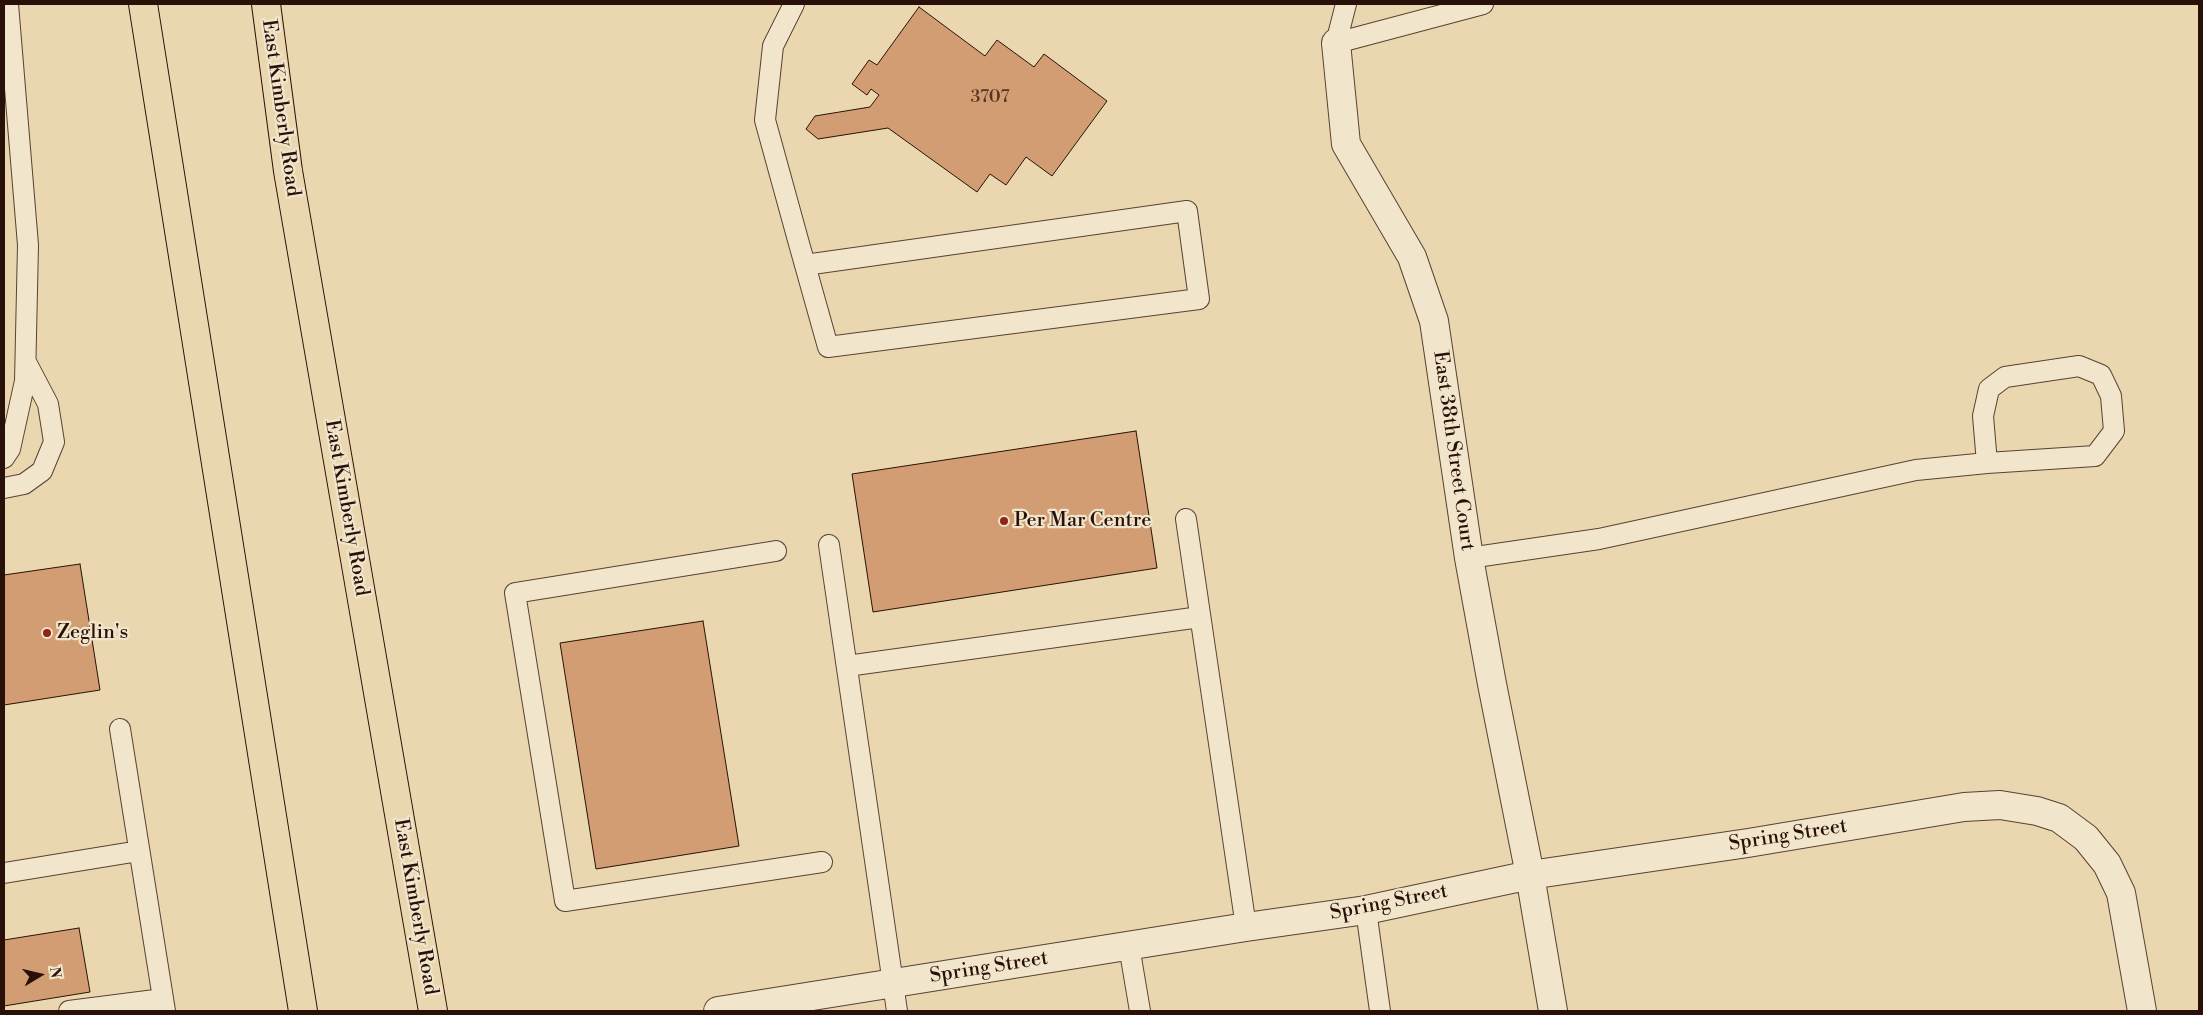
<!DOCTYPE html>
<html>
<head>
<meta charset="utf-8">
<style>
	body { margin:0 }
	#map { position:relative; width:2203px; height:1015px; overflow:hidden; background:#ead7af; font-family:"Libre Bodoni",serif }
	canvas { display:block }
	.frame { position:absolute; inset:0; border:5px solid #291109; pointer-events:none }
	.north { position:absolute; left:15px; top:950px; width:50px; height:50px; -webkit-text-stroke:4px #f1e5cb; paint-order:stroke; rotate:81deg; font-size:14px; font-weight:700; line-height:20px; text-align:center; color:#291109 }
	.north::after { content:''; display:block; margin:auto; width:18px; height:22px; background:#291109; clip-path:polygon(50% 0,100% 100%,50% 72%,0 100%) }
</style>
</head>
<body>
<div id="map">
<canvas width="2203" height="1015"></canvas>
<div class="frame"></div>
<div class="north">N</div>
</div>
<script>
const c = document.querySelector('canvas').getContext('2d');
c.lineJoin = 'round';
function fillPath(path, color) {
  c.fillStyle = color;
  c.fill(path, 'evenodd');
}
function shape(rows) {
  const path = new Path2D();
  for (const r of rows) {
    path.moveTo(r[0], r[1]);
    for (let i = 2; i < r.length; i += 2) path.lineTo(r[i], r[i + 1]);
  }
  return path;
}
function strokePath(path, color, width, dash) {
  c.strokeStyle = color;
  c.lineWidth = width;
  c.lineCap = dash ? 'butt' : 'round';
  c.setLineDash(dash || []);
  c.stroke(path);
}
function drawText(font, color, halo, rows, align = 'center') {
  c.font = font + ' "Libre Bodoni",serif';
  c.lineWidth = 4.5;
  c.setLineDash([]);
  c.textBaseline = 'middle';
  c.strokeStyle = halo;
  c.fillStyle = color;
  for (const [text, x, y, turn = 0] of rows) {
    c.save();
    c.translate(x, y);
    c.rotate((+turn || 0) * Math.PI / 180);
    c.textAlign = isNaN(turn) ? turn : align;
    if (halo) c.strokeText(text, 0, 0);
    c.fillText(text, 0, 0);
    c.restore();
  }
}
const building = shape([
	[919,7,985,56,997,40,1034,67,1044,54,1107,101,1052,176,1026,157,1006,185,990,174,977,192,888,128,818,139,806,129,815,116,870,107,879,95,871,89,867,95,852,84,869,60,877,65,919,7],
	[1136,431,1157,568,873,612,852,474,1136,431],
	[80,564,100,690,4,705,4,575,80,564],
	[703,621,739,846,596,869,560,643,703,621],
	[79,928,90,992,4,1006,4,940,79,928]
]);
const service = shape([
	[794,4,773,46,765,120,798,240,828,347,1199,299,1187,211,805,265],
	[1336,43,1483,4],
	[1336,43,1346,4],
	[2079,366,2101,375,2111,396,2114,431,2095,456,1987,463,1983,416,1989,389,2005,377,2079,366],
	[4,458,10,449,25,381,28,245,8,4],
	[4,488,24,484,42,471,54,442,48,404,26,362],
	[1186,519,1246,927],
	[829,545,897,1011],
	[776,551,515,593,565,901,822,862],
	[1469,558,1599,539,1916,470,1987,463],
	[847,666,1200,617],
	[120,729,165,1011],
	[4,873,139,851],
	[1366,910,1380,1011],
	[1129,946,1140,1011],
	[69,1011,163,999]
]);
const minor = shape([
	[1336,43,1346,144,1412,257,1434,321,1469,558,1492,684,1530,875,1553,1011],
	[718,1011,1246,927,1366,910,1530,875,1748,843,1964,807,2000,805,2037,811,2059,818,2086,838,2107,864,2121,893,2142,1011]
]);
const primary = shape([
	[143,4,303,1011],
	[266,4,288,171,433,1011]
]);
const markers = [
	[1004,521,5,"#8f2418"],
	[47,633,5,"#8f2418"]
];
const numberNames = [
	["3707",990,98]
];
const streetNames = [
	["East Kimberly Road",280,108,82],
	["East 38th Street Court",1453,451,82],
	["East Kimberly Road",346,508,80],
	["Spring Street",1788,836,-9],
	["Spring Street",1389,903,-11],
	["East Kimberly Road",415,907,80],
	["Spring Street",989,968,-9]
];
const poiNames = [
	["Per Mar Centre",1014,521],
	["Zeglin's",57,633]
];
fillPath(building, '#d29d72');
strokePath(building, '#291109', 1);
strokePath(service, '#594232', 22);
strokePath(minor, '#594232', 30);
strokePath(primary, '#291109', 30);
strokePath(service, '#f1e5cb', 20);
strokePath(minor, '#f1e5cb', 28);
strokePath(primary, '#ead7af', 28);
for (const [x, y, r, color] of markers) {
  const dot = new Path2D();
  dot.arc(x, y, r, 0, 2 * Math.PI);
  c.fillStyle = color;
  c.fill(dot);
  strokePath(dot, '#f1e5cb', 2);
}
drawText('18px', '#533423', null, numberNames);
drawText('20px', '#291109', '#f1e5cb', streetNames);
drawText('20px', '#291109', '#f1e5cb', poiNames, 'left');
</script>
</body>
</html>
